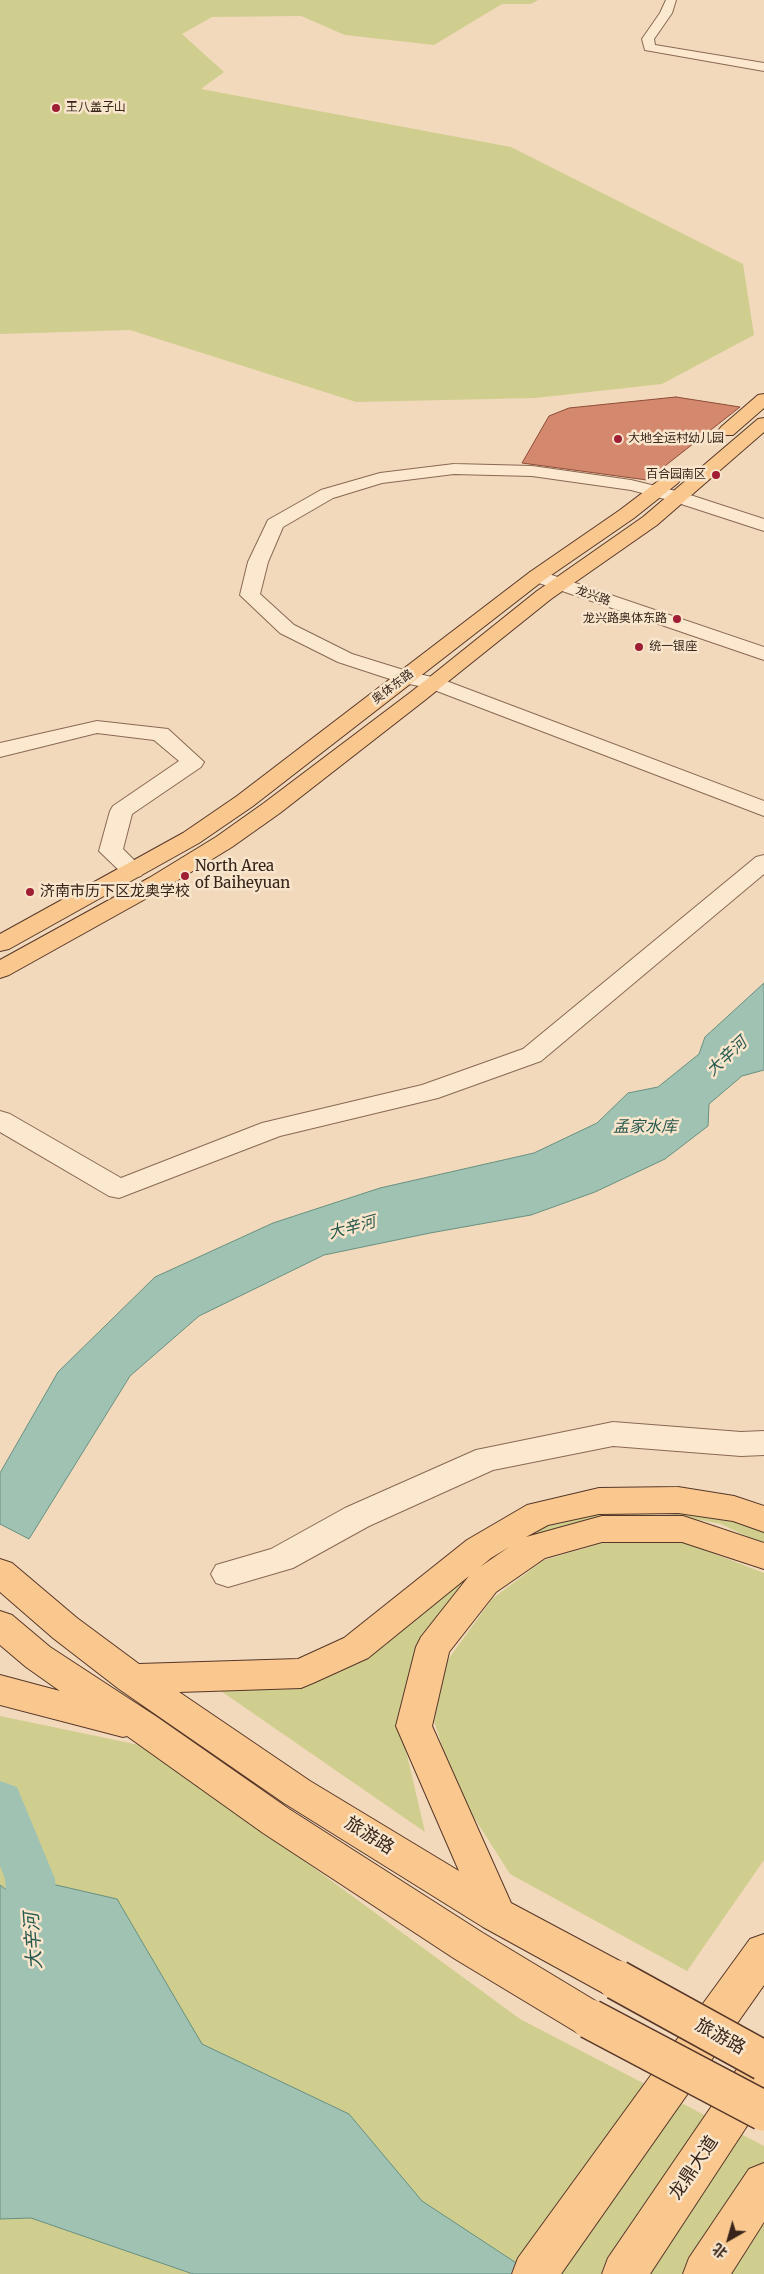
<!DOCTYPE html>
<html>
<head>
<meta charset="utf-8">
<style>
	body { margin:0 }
	#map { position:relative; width:764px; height:2274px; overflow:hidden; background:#f2d9bb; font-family:Merriweather,"Noto Sans SC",serif }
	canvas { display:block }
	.north { position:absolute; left:704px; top:2214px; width:50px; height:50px; -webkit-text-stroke:4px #f8e5cc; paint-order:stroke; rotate:218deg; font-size:14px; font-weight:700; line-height:20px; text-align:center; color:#38241a }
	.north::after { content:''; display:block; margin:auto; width:18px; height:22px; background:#38241a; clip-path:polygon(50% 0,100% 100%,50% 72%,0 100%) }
</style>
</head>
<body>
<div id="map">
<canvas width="764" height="2274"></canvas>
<div class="north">北</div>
</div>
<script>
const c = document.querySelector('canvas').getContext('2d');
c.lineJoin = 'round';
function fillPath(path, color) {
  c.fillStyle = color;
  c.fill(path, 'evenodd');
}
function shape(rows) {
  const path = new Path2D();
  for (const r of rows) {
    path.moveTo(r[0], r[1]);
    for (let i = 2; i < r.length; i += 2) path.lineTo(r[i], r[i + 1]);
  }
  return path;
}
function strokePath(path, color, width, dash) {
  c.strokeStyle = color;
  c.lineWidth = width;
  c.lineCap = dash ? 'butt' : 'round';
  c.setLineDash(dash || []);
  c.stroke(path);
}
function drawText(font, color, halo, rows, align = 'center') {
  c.font = font + ' Merriweather,"Noto Sans SC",serif';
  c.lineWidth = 5;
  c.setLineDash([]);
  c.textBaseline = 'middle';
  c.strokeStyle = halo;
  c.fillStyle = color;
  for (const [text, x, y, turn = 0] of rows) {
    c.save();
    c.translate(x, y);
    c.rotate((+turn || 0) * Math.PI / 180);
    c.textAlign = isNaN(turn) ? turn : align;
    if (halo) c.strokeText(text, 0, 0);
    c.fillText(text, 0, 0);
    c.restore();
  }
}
const green = shape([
	[0,0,538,0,531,4,502,4,434,45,345,35,301,16,212,17,182,34,224,72,201,89,511,147,743,264,754,335,662,384,535,398,356,402,130,330,0,334],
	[679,1506,764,1529,764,1545,721,1524,669,1514,603,1516,521,1543,451,1599,418,1646,402,1698,403,1738,425,1832,215,1687,300,1684,526,1529,567,1516],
	[684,1542,764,1573,764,1860,687,1971,510,1874,456,1789,434,1721,447,1661,492,1599,544,1560,603,1543],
	[0,1716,149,1747,520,2019,764,2146,764,2274,0,2274]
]);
const water = shape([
	[764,983,764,1070,742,1076,709,1104,708,1126,665,1159,595,1192,531,1215,430,1233,324,1255,199,1316,130,1376,29,1539,0,1524,0,1473,58,1372,155,1277,273,1223,380,1188,534,1153,597,1123,628,1093,658,1087,699,1054,705,1037,764,983],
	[30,1879,117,1899,202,2044,349,2114,422,2201,533,2274,193,2274,31,2218,0,2219,0,1885,32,1909,35,1945,38,1947,30,1879]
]);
const river = shape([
	[0,1781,17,1787,55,1879,63,1974,55,1991,37,1998,19,1991,11,1974,5,1879,0,1866,0,1781]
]);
const building = shape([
	[676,397,740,407,647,480,522,463,549,416,569,408,676,397]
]);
const minor = shape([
	[666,0,676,0,672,13,654,39,655,45,764,63,764,71,645,50,642,39,660,13,666,0],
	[454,464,532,466,631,480,684,493,764,519,764,531,672,501,631,490,532,476,454,474,382,483,333,498,283,527,268,562,260,594,294,625,352,654,410,672,441,679,764,801,764,816,429,688,399,682,338,662,280,633,240,595,248,562,268,520,321,490,380,473,454,464],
	[537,570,764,647,764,660,530,580,527,576,530,572,537,570],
	[97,721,168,729,204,762,201,767,132,814,123,849,145,871,141,876,133,878,125,876,99,851,110,811,113,806,179,761,154,740,97,733,0,757,0,743,97,721],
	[764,855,764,874,541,1061,438,1098,280,1136,119,1198,109,1196,0,1132,0,1111,10,1114,121,1178,262,1123,422,1085,523,1049,756,857,764,855],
	[613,1422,741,1432,764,1431,764,1455,741,1456,613,1446,493,1470,369,1526,293,1568,228,1587,216,1583,211,1574,216,1565,271,1549,345,1508,476,1450,613,1422]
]);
const major = shape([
	[764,394,764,408,733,435,721,435,718,431,721,427,758,395,764,394],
	[764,418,764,432,657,525,551,599,425,700,280,813,232,847,165,888,9,975,0,978,0,960,149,878,216,837,264,803,411,692,537,591,643,517,758,419,764,418],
	[672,474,678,475,681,479,678,483,634,518,544,580,253,806,199,843,9,949,0,951,0,934,183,833,237,796,530,572,620,510,666,475,672,474],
	[678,1487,734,1496,764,1506,764,1532,733,1521,678,1513,599,1514,548,1525,526,1537,602,1516,683,1516,764,1543,764,1569,682,1542,602,1542,545,1558,496,1592,449,1652,432,1726,511,1903,631,1967,637,1980,631,1993,617,1998,603,1993,483,1927,284,1803,119,1689,53,1638,0,1592,0,1559,12,1563,77,1618,139,1664,298,1659,344,1638,467,1540,527,1505,599,1488,678,1487],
	[509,1547,480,1567,491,1558,509,1547],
	[469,1576,421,1637,416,1647,396,1726,459,1871,310,1781,179,1692,301,1688,313,1683,368,1658,469,1576],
	[0,1611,12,1615,50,1647,157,1717,289,1809,483,1933,604,2006,610,2019,604,2032,590,2038,576,2032,455,1959,263,1833,127,1736,123,1737,0,1705,0,1675,60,1691,26,1667,0,1645,0,1611],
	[764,1934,764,1985,561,2274,512,2274,518,2258,750,1939,764,1934],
	[764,2044,764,2100,650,2274,602,2274,608,2258,750,2050,764,2044],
	[764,2163,764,2222,731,2274,683,2274,689,2258,749,2169,764,2163]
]);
const majorBridge = shape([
	[617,1980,764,2061],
	[590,2019,764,2111]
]);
const markers = [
	[56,108,5,"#9f1e33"],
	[618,439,5,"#9f1e33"],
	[716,475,5,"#9f1e33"],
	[677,619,5,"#9f1e33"],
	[639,647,5,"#9f1e33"],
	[185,876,5,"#9f1e33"],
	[30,892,5,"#9f1e33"]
];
const farPoinames = [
	["王八盖子山",66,108],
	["大地全运村幼儿园",628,439],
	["百合园南区",706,475,"right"],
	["龙兴路奥体东路",667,619,"right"],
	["统一银座",649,647]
];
const farStreetnames = [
	["龙兴路",593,596,19],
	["奥体东路",393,687,-37]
];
const poiNames = [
	["North Area",195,867],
	["of Baiheyuan",195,884],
	["济南市历下区龙奥学校",40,892]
];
const waterNames = [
	["大辛河",727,1057,-43],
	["孟家水库",645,1127],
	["大辛河",352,1228,-15]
];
const nearStreetnames = [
	["旅游路",369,1836,32],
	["旅游路",720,2037,29],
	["龙鼎大道",694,2168,-56]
];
const nearWaternames = [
	["大辛河",34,1941,-94]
];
fillPath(green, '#d0ce8f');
fillPath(water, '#a0c2b3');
strokePath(water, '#679080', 1);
fillPath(river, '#a0c2b3');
fillPath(building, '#d4886d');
strokePath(building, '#8c4c37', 1);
strokePath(minor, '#8a6854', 2);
strokePath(major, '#573729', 2);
fillPath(minor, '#fce8cf');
fillPath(major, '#fac88e');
strokePath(majorBridge, '#573729', 42, []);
strokePath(majorBridge, '#fac88e', 39);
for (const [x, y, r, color] of markers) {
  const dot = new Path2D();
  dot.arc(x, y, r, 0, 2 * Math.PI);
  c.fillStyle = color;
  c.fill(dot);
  strokePath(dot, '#f8e5cc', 2);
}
drawText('12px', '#38241a', '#f8e5cc', farPoinames, 'left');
drawText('12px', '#38241a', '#f8e5cc', farStreetnames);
drawText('15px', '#38241a', '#f8e5cc', poiNames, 'left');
drawText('italic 16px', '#28594f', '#f8e5cc', waterNames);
drawText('18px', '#38241a', '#f8e5cc', nearStreetnames);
drawText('italic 19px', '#28594f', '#f8e5cc', nearWaternames);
</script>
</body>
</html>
